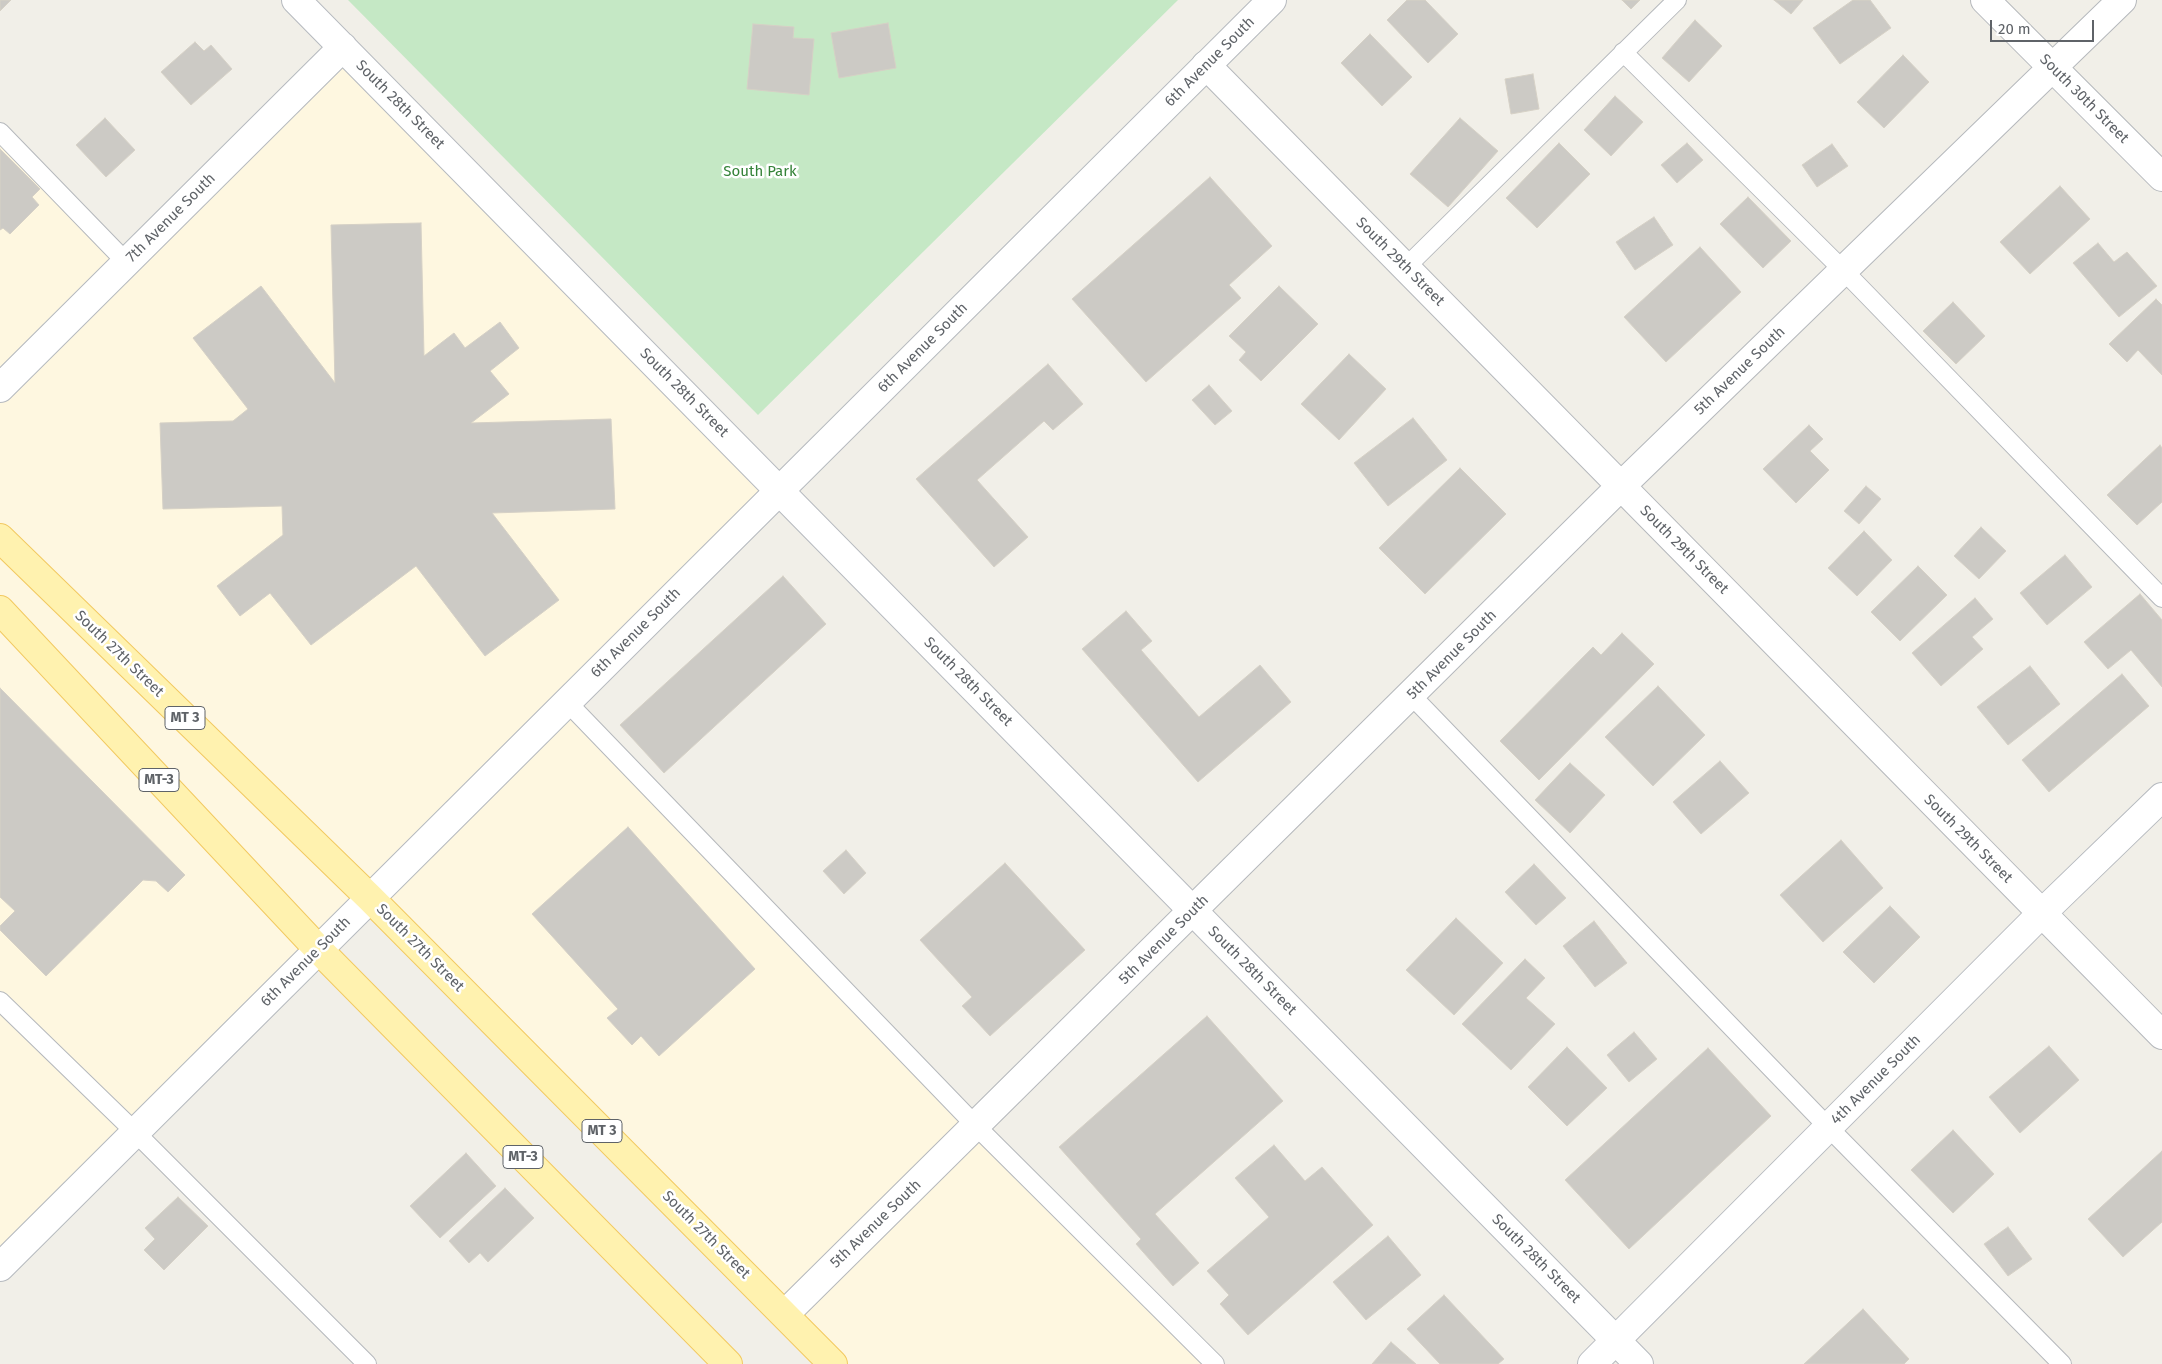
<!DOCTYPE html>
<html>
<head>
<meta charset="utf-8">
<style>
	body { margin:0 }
	#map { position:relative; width:2162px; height:1364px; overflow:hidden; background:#f1efe8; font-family:"Fira Sans",sans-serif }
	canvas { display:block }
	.scale { position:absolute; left:1990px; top:20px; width:104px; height:22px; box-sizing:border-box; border:2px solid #5f6368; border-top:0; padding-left:6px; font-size:15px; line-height:18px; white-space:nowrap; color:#5f6368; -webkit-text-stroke:4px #fff; paint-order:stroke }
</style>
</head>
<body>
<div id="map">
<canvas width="2162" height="1364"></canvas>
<div class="scale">20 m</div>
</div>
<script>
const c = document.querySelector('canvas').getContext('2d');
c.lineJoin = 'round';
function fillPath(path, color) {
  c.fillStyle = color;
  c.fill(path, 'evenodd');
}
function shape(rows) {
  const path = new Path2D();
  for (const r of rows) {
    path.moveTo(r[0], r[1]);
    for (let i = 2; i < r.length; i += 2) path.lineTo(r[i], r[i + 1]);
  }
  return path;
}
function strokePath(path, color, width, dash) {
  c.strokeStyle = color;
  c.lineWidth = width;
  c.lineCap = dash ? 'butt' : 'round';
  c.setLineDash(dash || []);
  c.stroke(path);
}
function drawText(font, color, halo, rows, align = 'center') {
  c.font = font + ' "Fira Sans",sans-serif';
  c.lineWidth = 5;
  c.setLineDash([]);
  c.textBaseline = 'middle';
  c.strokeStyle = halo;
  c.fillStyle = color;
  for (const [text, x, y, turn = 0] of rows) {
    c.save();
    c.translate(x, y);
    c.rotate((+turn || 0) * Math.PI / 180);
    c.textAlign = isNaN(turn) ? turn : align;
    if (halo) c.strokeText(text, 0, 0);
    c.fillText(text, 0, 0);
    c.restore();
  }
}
const commercial = shape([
	[343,47,779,490,567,702,1219,1364,819,1364,365,904,0,1267,0,132,127,262]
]);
const green = shape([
	[348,0,1178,0,758,415]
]);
const building = shape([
	[0,0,11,0,0,11,0,0],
	[1407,0,1425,0,1458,34,1428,63,1387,20,1407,0],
	[1622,0,1640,0,1631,9,1622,0],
	[1774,0,1803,0,1791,14,1774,0],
	[1853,0,1870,0,1891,28,1840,64,1813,28,1853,0],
	[1695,20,1722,46,1689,82,1662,58,1695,20],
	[888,23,896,68,839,78,831,33,888,23],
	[753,24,794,27,793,38,814,39,809,95,747,89,753,24],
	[1370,34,1412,77,1382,106,1341,63,1370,34],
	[195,42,204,51,211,45,232,69,191,105,161,72,195,42],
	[1903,55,1929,82,1884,128,1857,102,1903,55],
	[1533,74,1539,109,1511,114,1505,79,1533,74],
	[1615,96,1643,122,1611,156,1584,130,1615,96],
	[105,118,135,150,106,177,76,145,105,118],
	[1460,118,1498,151,1448,207,1410,174,1460,118],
	[1559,143,1590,174,1537,228,1506,198,1559,143],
	[1687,143,1703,160,1677,183,1661,165,1687,143],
	[1832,144,1848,166,1817,187,1802,165,1832,144],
	[0,149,40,189,32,197,39,205,10,234,3,228,0,230,0,149],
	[1210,177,1272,246,1229,285,1241,298,1146,382,1072,299,1210,177],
	[2060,186,2090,219,2030,274,2000,242,2060,186],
	[1748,197,1791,241,1763,268,1720,224,1748,197],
	[1654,217,1673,245,1635,270,1616,242,1654,217],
	[421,223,424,356,454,333,465,348,500,322,519,348,490,371,509,394,471,423,611,419,615,509,492,513,559,600,485,656,416,566,311,645,270,593,240,616,217,586,283,535,282,506,163,509,160,423,233,421,248,409,193,338,261,286,335,383,331,225,421,223],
	[2098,243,2114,262,2127,252,2157,286,2119,317,2073,263,2098,243],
	[1700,247,1741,292,1666,362,1624,317,1700,247],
	[1279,286,1318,324,1261,381,1239,360,1246,352,1229,336,1279,286],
	[2156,299,2162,305,2162,375,2138,350,2127,362,2109,344,2156,299],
	[1953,302,1985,336,1956,364,1923,331,1953,302],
	[1349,354,1386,389,1339,440,1301,404,1349,354],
	[1048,364,1083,404,1053,430,1044,421,977,480,1028,537,994,567,916,479,1048,364],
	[1209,385,1232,411,1215,425,1192,400,1209,385],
	[1413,418,1447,460,1388,506,1354,463,1413,418],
	[1809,425,1823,439,1810,451,1829,470,1796,503,1763,469,1809,425],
	[2160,445,2162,448,2162,502,2137,525,2107,495,2160,445],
	[1460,468,1506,514,1425,594,1379,548,1460,468],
	[1866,486,1881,499,1859,524,1844,511,1866,486],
	[1981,527,2006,551,1979,579,1954,556,1981,527],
	[1864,531,1892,560,1857,596,1828,568,1864,531],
	[2065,555,2092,587,2047,625,2020,593,2065,555],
	[1918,566,1947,595,1900,641,1871,612,1918,566],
	[783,576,826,624,664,773,620,725,783,576],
	[2140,594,2162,620,2162,687,2131,650,2108,669,2084,642,2140,594],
	[1975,598,1993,619,1972,637,1983,649,1941,686,1912,653,1975,598],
	[1126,611,1152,641,1141,650,1199,717,1260,665,1291,702,1198,782,1082,649,1126,611],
	[1622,633,1654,664,1539,780,1500,741,1593,647,1601,655,1622,633],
	[2030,666,2060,704,2008,745,1977,707,2030,666],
	[2122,674,2149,706,2049,792,2022,760,2122,674],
	[1658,686,1705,735,1653,786,1605,737,1658,686],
	[0,688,185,875,168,892,156,881,143,880,46,976,0,930,0,926,15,911,0,897,0,688],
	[1720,761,1749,793,1701,834,1673,802,1720,761],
	[1570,763,1605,795,1570,833,1535,800,1570,763],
	[628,827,755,969,659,1056,641,1036,632,1045,607,1018,618,1009,532,914,628,827],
	[1841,840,1883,888,1823,942,1780,895,1841,840],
	[846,850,866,873,844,894,823,871,846,850],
	[1005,863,1085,950,990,1036,962,1006,972,997,920,940,1005,863],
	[1534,864,1566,898,1536,925,1505,892,1534,864],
	[1890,906,1920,937,1874,983,1843,952,1890,906],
	[1456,918,1503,963,1454,1015,1406,970,1456,918],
	[1594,921,1627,963,1595,987,1563,946,1594,921],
	[1525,959,1545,978,1526,998,1555,1024,1511,1070,1462,1024,1525,959],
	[1207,1016,1283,1101,1155,1214,1199,1263,1173,1286,1136,1244,1141,1239,1059,1147,1207,1016],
	[1634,1032,1657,1059,1629,1082,1607,1055,1634,1032],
	[2049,1046,2079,1080,2020,1133,1989,1097,2049,1046],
	[1567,1047,1607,1088,1567,1126,1528,1087,1567,1047],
	[1708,1048,1771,1116,1629,1249,1565,1180,1708,1048],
	[1953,1130,1994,1174,1953,1213,1911,1170,1953,1130],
	[1274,1145,1305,1181,1322,1167,1373,1225,1248,1335,1220,1304,1229,1295,1207,1271,1269,1217,1235,1178,1274,1145],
	[2162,1151,2162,1222,2123,1257,2088,1219,2162,1151],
	[466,1153,496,1186,440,1238,410,1206,466,1153],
	[505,1188,534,1218,488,1262,480,1253,469,1263,449,1241,505,1188],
	[178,1197,208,1226,164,1270,144,1250,155,1239,145,1228,178,1197],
	[2008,1227,2032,1259,2008,1276,1984,1244,2008,1227],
	[1388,1236,1421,1275,1366,1320,1333,1282,1388,1236],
	[1444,1295,1504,1359,1498,1364,1440,1364,1407,1329,1444,1295],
	[1863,1309,1909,1359,1904,1364,1804,1364,1863,1309],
	[1391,1342,1416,1364,1372,1364,1391,1342]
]);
const lane = shape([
	[1623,52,1843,270,2162,598],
	[0,132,126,262],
	[1405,268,1677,0],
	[1411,695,1828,1127,2062,1364],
	[567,702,976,1126,1215,1364],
	[0,1001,135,1132,367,1364]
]);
const street = shape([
	[1985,0,2162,177],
	[1206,65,2162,1035],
	[785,1314,1621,486,2122,0]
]);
const secondary = shape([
	[296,0,1639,1364],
	[0,388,343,47],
	[0,1267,1272,0],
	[1592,1364,2042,913,2162,797]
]);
const primary = shape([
	[0,538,370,898,833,1364],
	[0,610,319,950,728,1364]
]);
const shields = [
	[185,718,40],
	[159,780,40],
	[602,1131,40],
	[523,1157,40]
];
const shieldNames = [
	["MT 3",185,718],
	["MT-3",159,780],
	["MT 3",602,1131],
	["MT-3",523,1157]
];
const streetNames = [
	["6th Avenue South",1210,62,-45],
	["South 30th Street",2084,99,45],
	["South 28th Street",400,105,45],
	["7th Avenue South",171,218,-45],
	["South 29th Street",1400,262,45],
	["6th Avenue South",923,348,-45],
	["5th Avenue South",1740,371,-44],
	["South 28th Street",684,393,45],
	["South 29th Street",1684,550,45],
	["6th Avenue South",636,633,-45],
	["South 27th Street",119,654,44],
	["5th Avenue South",1452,655,-45],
	["South 28th Street",968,682,45],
	["South 29th Street",1968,839,45],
	["5th Avenue South",1164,940,-45],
	["South 27th Street",420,948,45],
	["6th Avenue South",306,962,-45],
	["South 28th Street",1252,971,45],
	["4th Avenue South",1876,1080,-45],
	["5th Avenue South",876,1224,-44],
	["South 27th Street",706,1235,45],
	["South 28th Street",1536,1259,45]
];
const parkNames = [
	["South Park",760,172]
];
fillPath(commercial, '#fef7e0');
fillPath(green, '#c5e8c5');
fillPath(building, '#cccac5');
strokePath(building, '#d6d1c6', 1);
strokePath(lane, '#b5b8bc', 20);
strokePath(street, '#b5b8bc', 30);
strokePath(secondary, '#b6babf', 30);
strokePath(primary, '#f2c960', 30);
strokePath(lane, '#fff', 18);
strokePath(street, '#fff', 28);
strokePath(secondary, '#fff', 28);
strokePath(primary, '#fff2af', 28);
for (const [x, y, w] of shields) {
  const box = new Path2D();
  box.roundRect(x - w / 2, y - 11.5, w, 23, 4);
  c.fillStyle = '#fff';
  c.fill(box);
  strokePath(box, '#5f6368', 1);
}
drawText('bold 14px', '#5f6368', null, shieldNames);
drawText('15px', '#5f6368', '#fff', streetNames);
drawText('15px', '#348238', '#fff', parkNames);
</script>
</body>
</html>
